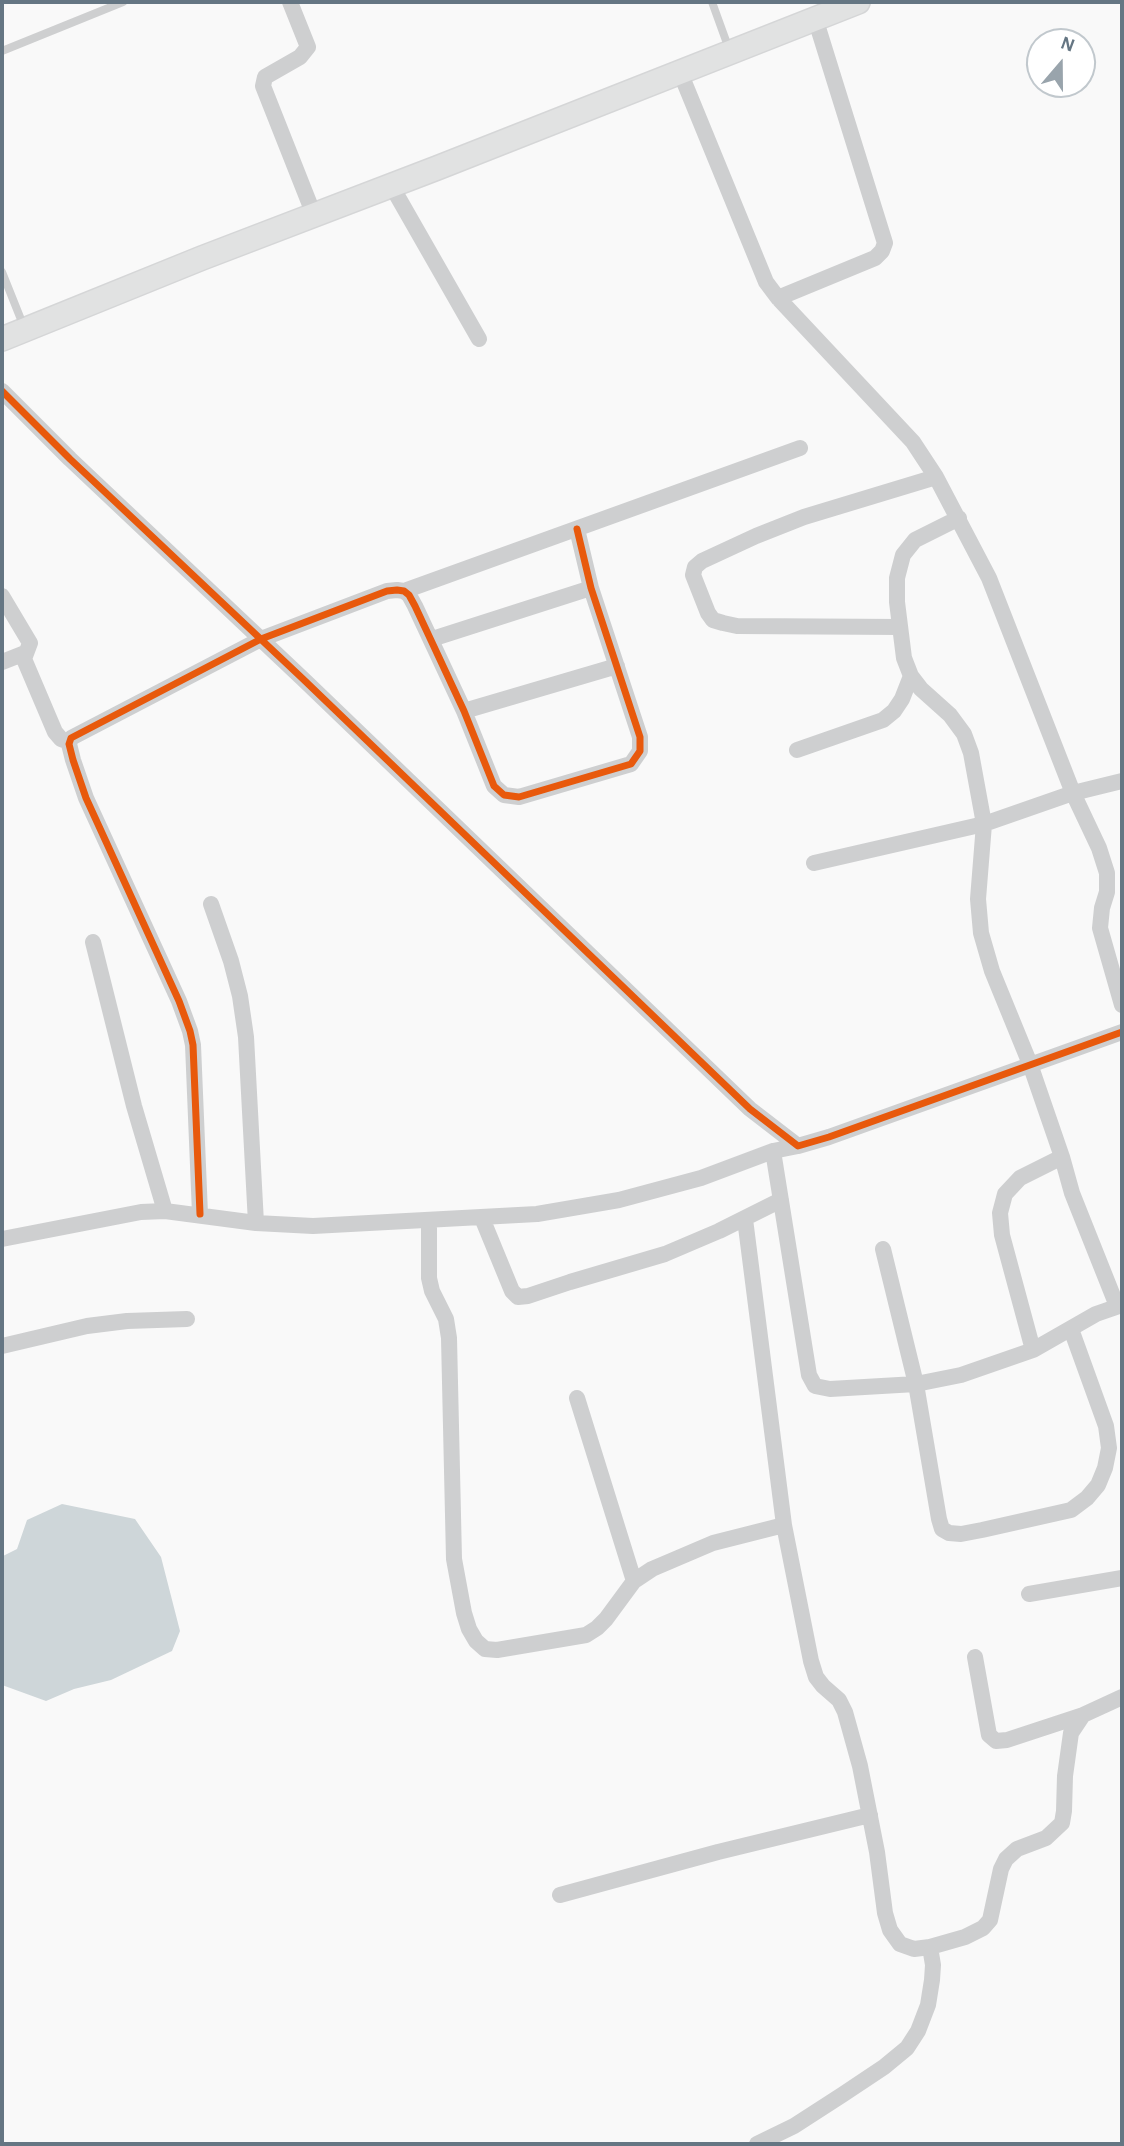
<!DOCTYPE html>
<html>
<head>
<meta charset="utf-8">
<style>
	body { margin:0 }
	#map { position:relative; width:1124px; height:2146px; overflow:hidden; background:#f9f9f9; font-family:"Alegreya Sans",sans-serif }
	canvas { display:block }
	.frame { position:absolute; inset:0; border:4px solid #657683; pointer-events:none }
	.north { position:absolute; left:1026px; top:28px; width:70px; height:70px; box-sizing:border-box; background:#fff; border:2px solid #c1c8cd; border-radius:50%; rotate:20deg; font-size:19px; font-weight:700; line-height:28px; text-align:center; color:#657683 }
	.north::after { content:''; display:block; margin:auto; width:24px; height:32px; background:#99a4ac; clip-path:polygon(50% 0,100% 100%,50% 72%,0 100%) }
</style>
</head>
<body>
<div id="map">
<canvas width="1124" height="2146"></canvas>
<div class="frame"></div>
<div class="north">N</div>
</div>
<script>
const c = document.querySelector('canvas').getContext('2d');
c.lineJoin = 'round';
function fillPath(path, color) {
  c.fillStyle = color;
  c.fill(path, 'evenodd');
}
function shape(rows) {
  const path = new Path2D();
  for (const r of rows) {
    path.moveTo(r[0], r[1]);
    for (let i = 2; i < r.length; i += 2) path.lineTo(r[i], r[i + 1]);
  }
  return path;
}
function strokePath(path, color, width, dash) {
  c.strokeStyle = color;
  c.lineWidth = width;
  c.lineCap = dash ? 'butt' : 'round';
  c.setLineDash(dash || []);
  c.stroke(path);
}
const water = shape([
	[62,1504,135,1519,161,1557,180,1631,172,1651,111,1680,74,1689,46,1701,2,1685,3,1556,17,1549,27,1520]
]);
const lane = shape([
	[712,2,729,49],
	[2,51,123,2],
	[2,272,24,327]
]);
const street = shape([
	[290,2,308,47,300,57,265,77,263,86,314,215],
	[680,72,766,282,778,298,913,442,936,477,989,578,1073,793,1099,848,1107,873,1107,892,1102,908,1100,928,1122,1005],
	[391,185,479,339],
	[778,298,875,258,882,251,885,243,815,18],
	[2,391,70,459,303,679,750,1109,798,1146,829,1137,1122,1032],
	[959,518,915,540,903,555,897,578,897,602,904,658,911,676,921,689,950,715,964,734,971,753,984,824,978,899,981,933,992,971,1030,1064,1062,1157,1072,1193,1117,1306],
	[404,591,800,448],
	[2,596,30,643,24,659,55,732,61,739,69,742],
	[900,627,737,626,723,623,713,620,708,613,693,575,695,567,702,561,756,536,804,517,936,477],
	[432,639,591,588],
	[2,662,25,653],
	[464,711,617,666],
	[797,750,883,720,894,711,902,699,911,676],
	[814,863,984,824,1073,793,1122,781],
	[211,904,231,961,240,996,246,1037,256,1223],
	[93,942,134,1106,165,1211],
	[773,1151,809,1375,815,1386,830,1389,916,1384,961,1375,1033,1350,1096,1314,1122,1305],
	[200,1214,193,1045,190,1031,179,1001,86,798,73,760,69,744,71,738,261,639,387,591,397,590,404,591,409,595,415,606,464,711,494,786,504,795,519,797,631,764,640,751,640,737,591,588,577,529],
	[482,1218,512,1291,518,1297,528,1296,570,1282,665,1254,719,1231,781,1200],
	[745,1219,784,1525,811,1661,816,1677,823,1686,839,1700,845,1712,860,1766,877,1852,885,1913,890,1930,900,1944,914,1949,930,1947,965,1937,983,1928,990,1920,1001,1869,1006,1859,1017,1849,1046,1838,1062,1823,1064,1811,1065,1776,1071,1733,1083,1715,1122,1697],
	[429,1221,429,1278,432,1291,446,1319,449,1338,454,1559,464,1613,469,1629,476,1641,485,1649,497,1650,586,1635,597,1628,606,1619,634,1581,652,1569,713,1543,784,1525],
	[2,1239,141,1212,165,1211,256,1223,313,1226,537,1214,619,1200,701,1178,773,1151,798,1146],
	[883,1249,916,1384,939,1519,942,1529,949,1533,961,1534,982,1530,1071,1510,1087,1498,1098,1485,1105,1468,1109,1448,1106,1426,1071,1329],
	[2,1346,87,1326,127,1321,187,1319],
	[1033,1350,1002,1235,1000,1213,1005,1194,1020,1178,1062,1157],
	[577,1398,634,1581],
	[1029,1594,1122,1578],
	[975,1657,989,1735,996,1741,1007,1740,1083,1715],
	[560,1895,718,1852,870,1815],
	[757,2144,794,2126,842,2095,884,2067,907,2048,918,2031,928,2005,932,1980,933,1965,930,1947]
]);
const secondary = shape([
	[2,339,202,258,437,168,858,2]
]);
const cycleway = shape([
	[2,391,70,459,303,679,750,1109,798,1146,829,1137,1122,1032],
	[200,1214,193,1045,190,1031,179,1001,86,798,73,760,69,744,71,738,261,639,387,591,397,590,404,591,409,595,415,606,464,711,494,786,504,795,519,797,631,764,640,751,640,737,591,588,577,529]
]);
fillPath(water, '#ced6d9');
strokePath(secondary, '#d5d6d7', 26);
strokePath(lane, '#cecfd0', 8);
strokePath(street, '#cecfd0', 16);
strokePath(secondary, '#e1e2e2', 23);
strokePath(cycleway, '#e8590c', 7);
</script>
</body>
</html>
